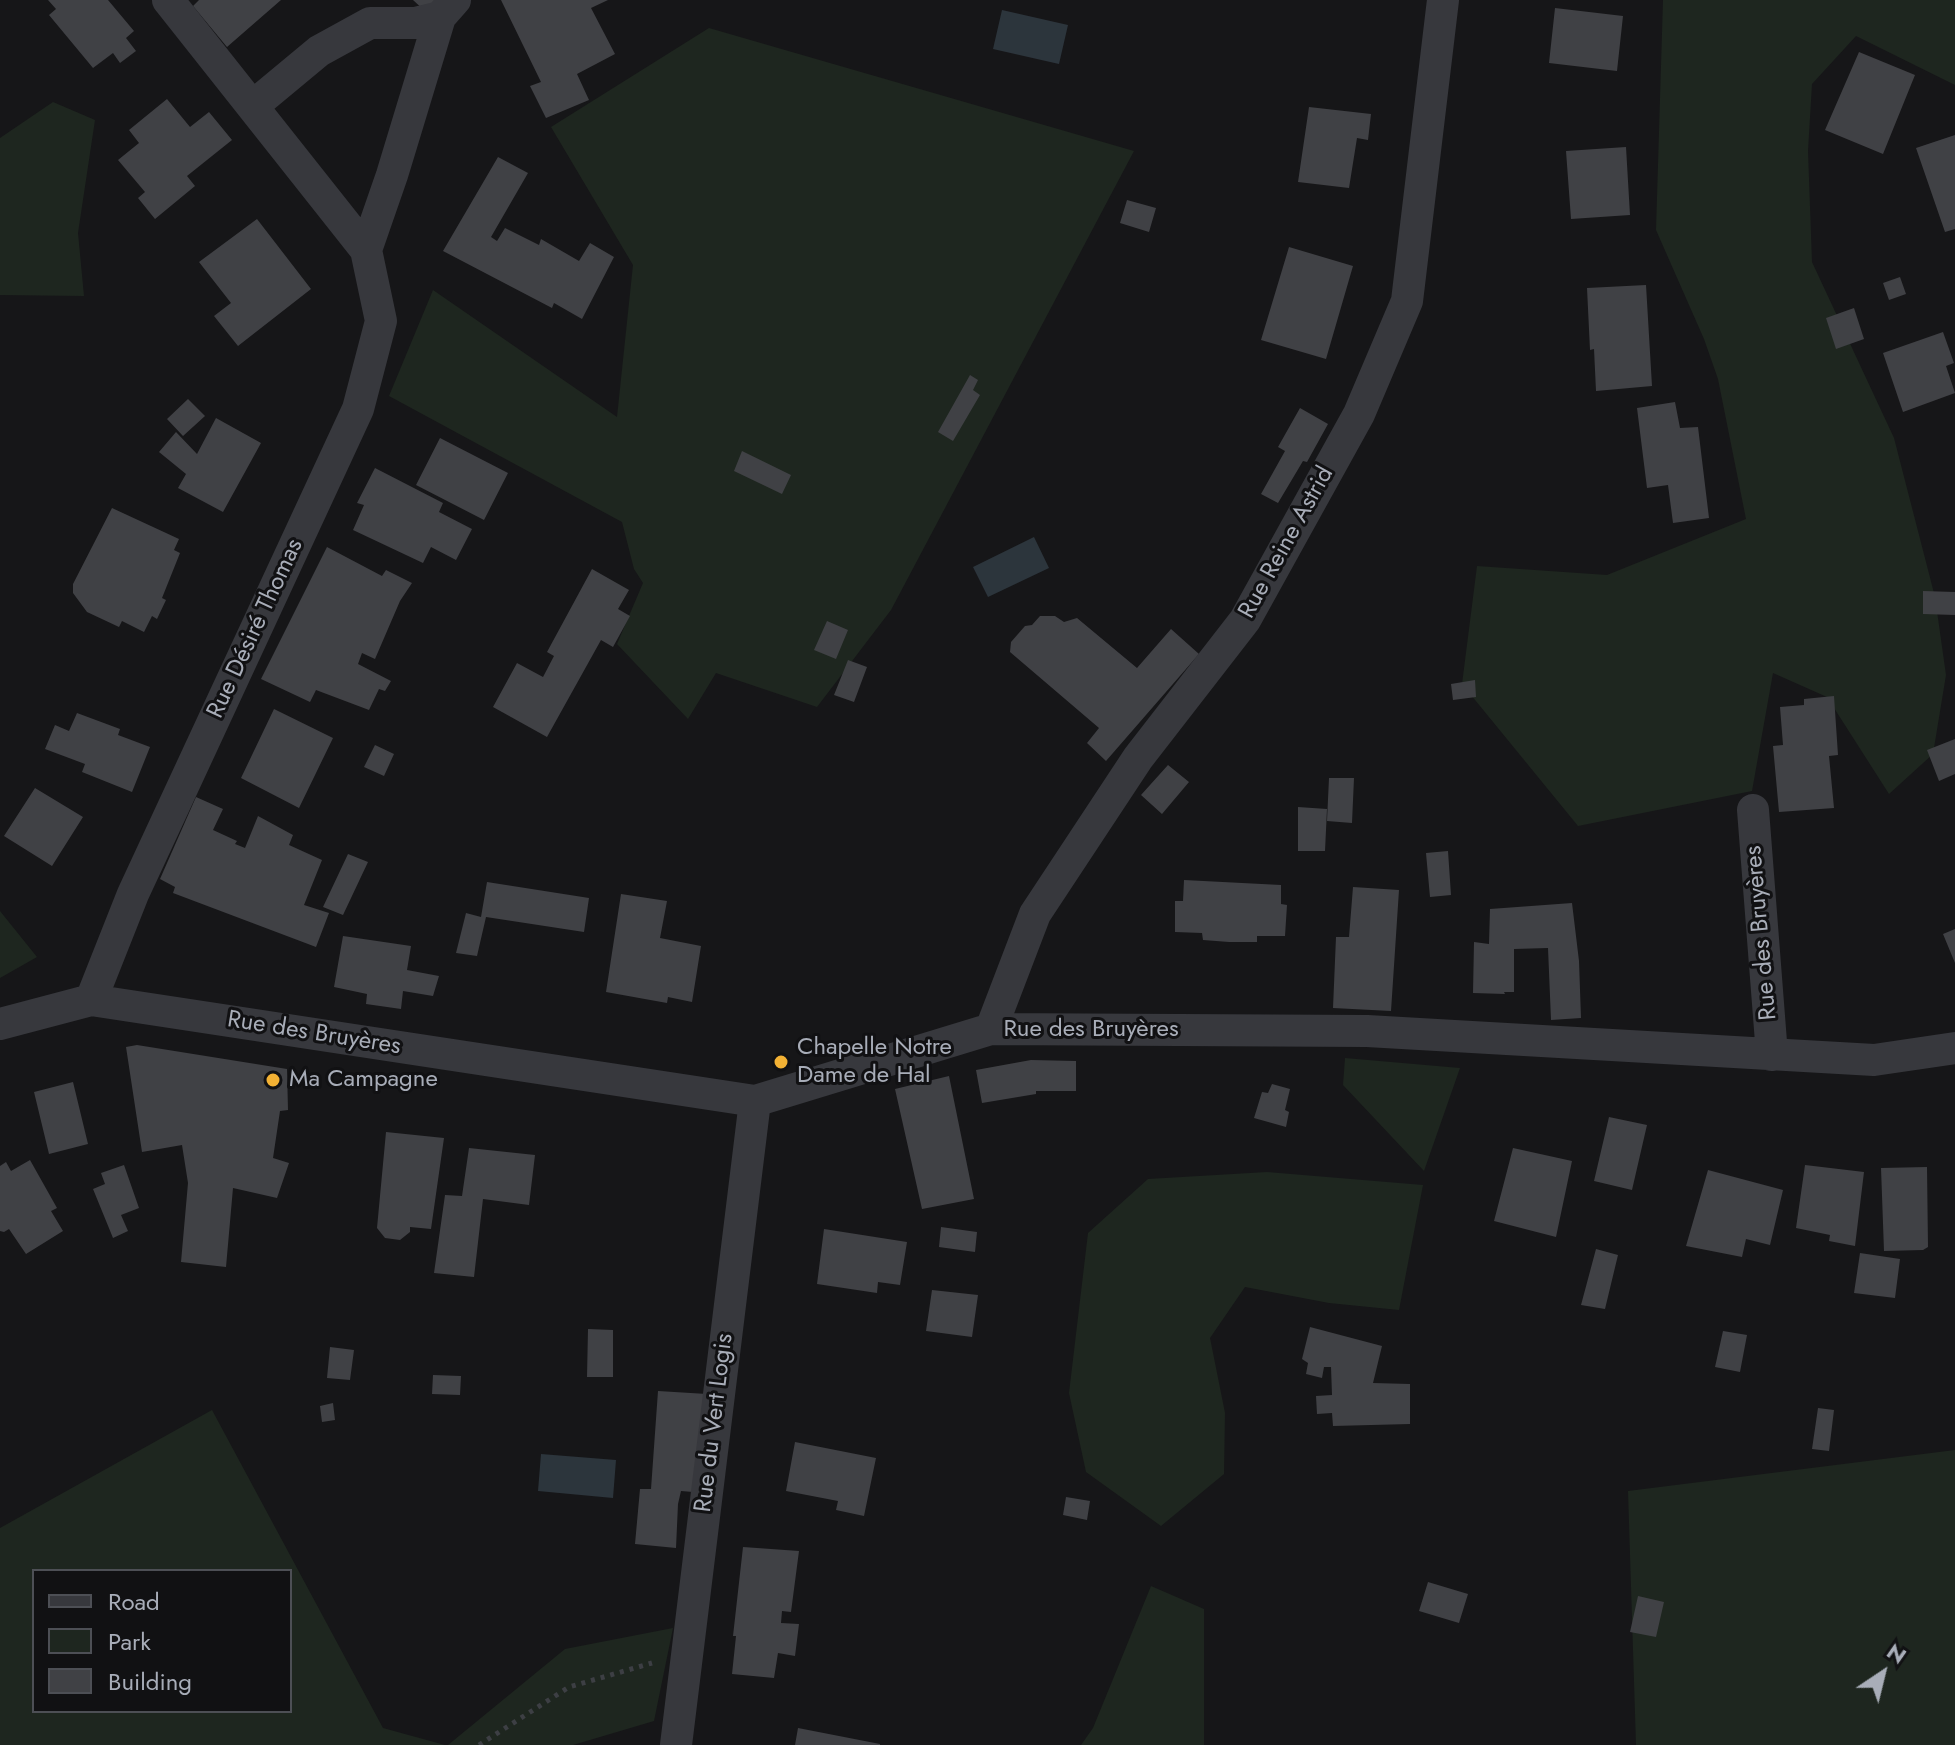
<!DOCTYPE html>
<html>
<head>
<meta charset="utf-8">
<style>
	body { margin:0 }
	#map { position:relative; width:1955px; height:1745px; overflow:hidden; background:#161618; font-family:Jost,sans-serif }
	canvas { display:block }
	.legend { position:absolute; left:32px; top:1569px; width:260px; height:144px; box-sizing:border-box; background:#111113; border:2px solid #4d4f55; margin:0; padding:10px 14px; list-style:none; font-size:24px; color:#a8adb8 }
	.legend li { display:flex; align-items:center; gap:16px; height:40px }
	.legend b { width:40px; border:2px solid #4d4f55 }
	.north { position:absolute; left:1843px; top:1633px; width:80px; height:80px; -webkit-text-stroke:6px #111113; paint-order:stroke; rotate:35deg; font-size:22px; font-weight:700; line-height:32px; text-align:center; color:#a8adb8 }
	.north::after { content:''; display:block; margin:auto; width:28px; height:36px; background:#a8adb8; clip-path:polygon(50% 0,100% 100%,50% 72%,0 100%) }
</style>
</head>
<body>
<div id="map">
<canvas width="1955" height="1745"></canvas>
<ul class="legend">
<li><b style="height:10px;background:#37383d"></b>Road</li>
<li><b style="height:22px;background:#1e261f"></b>Park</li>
<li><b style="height:22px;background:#404145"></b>Building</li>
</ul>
<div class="north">N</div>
</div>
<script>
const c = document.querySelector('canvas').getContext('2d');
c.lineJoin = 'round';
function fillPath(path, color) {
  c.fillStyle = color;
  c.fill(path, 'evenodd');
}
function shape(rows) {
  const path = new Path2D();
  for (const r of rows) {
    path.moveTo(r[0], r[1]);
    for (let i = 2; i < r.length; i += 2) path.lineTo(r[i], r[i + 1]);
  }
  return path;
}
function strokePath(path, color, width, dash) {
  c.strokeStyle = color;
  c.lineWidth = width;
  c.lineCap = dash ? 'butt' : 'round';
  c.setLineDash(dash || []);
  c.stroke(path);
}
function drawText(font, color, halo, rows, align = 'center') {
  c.font = font + ' Jost,sans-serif';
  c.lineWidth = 6;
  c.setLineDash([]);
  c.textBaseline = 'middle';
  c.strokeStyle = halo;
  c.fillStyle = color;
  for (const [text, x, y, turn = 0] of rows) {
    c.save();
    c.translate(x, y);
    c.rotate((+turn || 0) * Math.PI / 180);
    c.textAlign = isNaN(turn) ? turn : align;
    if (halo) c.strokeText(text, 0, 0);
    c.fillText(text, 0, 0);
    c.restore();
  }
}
const green = shape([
	[1663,0,1955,0,1955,85,1856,36,1812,84,1808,151,1812,262,1894,438,1935,597,1946,675,1933,754,1889,794,1827,697,1773,673,1752,791,1578,826,1462,684,1477,566,1607,575,1746,519,1718,379,1704,339,1656,230],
	[709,28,1134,151,891,610,817,707,716,673,688,719,617,644,643,583,634,569,622,522,389,396,433,290,617,417,633,265,551,127],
	[53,102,95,120,78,233,84,296,0,295,0,138],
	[0,911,37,957,0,978],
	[1345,1058,1460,1068,1424,1171,1343,1085],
	[1267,1172,1423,1185,1399,1310,1329,1303,1245,1287,1210,1338,1225,1413,1224,1474,1161,1526,1086,1472,1069,1393,1088,1233,1148,1179],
	[212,1410,383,1728,445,1745,0,1745,0,1528],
	[290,1571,290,1711,34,1711,34,1571],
	[1955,1450,1955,1745,1636,1745,1628,1491],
	[1151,1586,1204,1609,1204,1745,1081,1745,1093,1728],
	[673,1628,654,1721,573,1745,448,1745,565,1649]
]);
const water = shape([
	[1002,10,1068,25,1059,64,993,49],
	[1034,537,1049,568,988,597,973,567],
	[541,1454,616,1460,613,1498,538,1491]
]);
const building = shape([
	[48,0,108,0,134,31,126,38,136,51,120,63,113,53,93,68,49,15,56,9],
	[199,0,281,0,227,47,193,6],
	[413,0,436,0,426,12],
	[501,0,608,0,591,8,615,54,577,74,589,100,546,118,530,86,541,82],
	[1555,8,1623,16,1617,71,1549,63],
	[1859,52,1915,75,1883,154,1825,130],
	[167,99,190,127,209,112,232,140,187,176,195,186,155,219,138,198,145,192,118,160,139,143,129,130],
	[1309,107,1371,114,1368,140,1357,138,1349,188,1298,182],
	[1955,135,1955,229,1945,232,1916,148],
	[1626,147,1630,215,1571,219,1566,151],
	[498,157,528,173,491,237,497,241,505,228,539,245,541,239,579,261,590,243,614,257,582,319,554,303,552,308,443,251],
	[1127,200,1156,208,1149,232,1120,223],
	[257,219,311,289,238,346,214,316,231,303,199,262],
	[1289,247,1353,266,1326,359,1261,340],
	[1900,277,1906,294,1889,300,1883,283],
	[1646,285,1652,386,1596,391,1594,349,1590,350,1587,288],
	[1854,308,1864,339,1836,349,1826,318],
	[1943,332,1954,363,1946,366,1955,393,1903,412,1883,353],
	[970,375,978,380,973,390,980,395,953,441,938,432],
	[188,399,205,416,183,436,167,419],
	[1675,402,1680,428,1698,427,1709,518,1673,523,1668,485,1647,488,1637,408],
	[1300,408,1328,424,1307,462,1303,461,1278,503,1261,494,1285,451,1278,447],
	[216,418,261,443,223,512,178,488,186,474,159,452,176,432,197,454],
	[440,438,508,473,484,520,416,485],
	[742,451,791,475,782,494,734,471],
	[375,468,443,503,439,512,472,529,456,560,431,547,423,563,353,530,364,505,357,503],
	[112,508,179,539,174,550,180,553,162,598,166,600,157,619,152,616,144,632,122,621,119,627,87,612,73,593,73,584],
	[327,547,382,576,386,570,412,583,400,601,375,659,362,653,358,664,391,681,385,691,379,689,369,710,316,690,310,702,261,679],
	[592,569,629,590,618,609,630,616,613,647,601,640,547,737,493,707,517,663,543,677,554,656,547,652],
	[1923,591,1955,592,1955,615,1923,614],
	[1040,616,1055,616,1064,622,1077,618,1137,668,1171,629,1199,654,1106,761,1087,743,1099,728,1010,652,1011,642,1025,626,1032,625],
	[827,621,848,630,836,659,814,650],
	[848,660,867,667,854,702,834,695],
	[1475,680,1476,697,1453,700,1451,684],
	[1834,696,1838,755,1829,756,1834,808,1779,812,1773,746,1783,745,1780,707,1804,705,1804,699],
	[274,709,333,738,299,808,241,778],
	[77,713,120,729,118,735,150,747,132,792,82,772,85,764,45,749,55,725,69,731],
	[1955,739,1955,774,1939,781,1927,750],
	[375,745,394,754,384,776,364,767],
	[1168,765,1189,782,1162,814,1141,795],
	[1329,778,1354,778,1352,823,1327,821],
	[35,788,83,817,52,866,4,836],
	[196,797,223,809,213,830,237,841,235,844,245,848,258,816,293,835,289,845,322,860,304,905,329,913,316,947,173,893,175,887,160,879],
	[1298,807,1327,809,1325,851,1298,851],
	[1448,851,1451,895,1430,897,1426,853],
	[348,854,368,862,343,915,323,907],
	[1184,880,1281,885,1281,904,1287,905,1285,936,1257,936,1257,942,1229,942,1203,940,1202,933,1175,932,1175,901,1183,901],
	[487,882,589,898,584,932,486,917,477,956,456,953,466,913,481,917],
	[1353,887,1399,890,1391,1011,1333,1008,1336,937,1349,937],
	[621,894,667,901,660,938,701,946,692,1002,668,997,667,1003,606,992],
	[1572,903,1579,961,1581,1018,1551,1020,1548,948,1514,949,1514,992,1504,992,1505,994,1473,993,1474,942,1489,944,1490,909],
	[1955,929,1955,963,1943,934],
	[343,936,411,946,407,970,439,976,433,996,403,991,401,1009,366,1004,367,994,334,987],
	[137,1045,287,1069,288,1110,280,1111,273,1158,289,1163,277,1198,233,1188,226,1267,181,1262,188,1183,182,1145,142,1152,126,1047],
	[1031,1060,1076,1061,1076,1091,1036,1091,1036,1094,982,1103,976,1070],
	[949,1076,974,1199,922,1209,895,1089],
	[73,1082,88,1144,49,1154,34,1092],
	[1272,1084,1290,1089,1285,1110,1289,1112,1286,1127,1254,1118,1262,1092,1268,1093],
	[1609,1117,1647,1125,1632,1190,1594,1181],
	[386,1132,444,1138,431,1229,410,1227,410,1232,400,1240,385,1238,377,1228],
	[469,1148,535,1155,529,1205,483,1199,474,1277,434,1273,445,1195,462,1196],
	[1513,1148,1572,1161,1556,1237,1494,1221],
	[30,1160,57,1208,51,1211,63,1231,26,1254,9,1229,4,1232,0,1231,0,1166,6,1162,11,1171],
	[124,1165,139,1208,121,1215,128,1231,113,1238,93,1189,105,1184,101,1173],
	[1805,1165,1864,1172,1855,1246,1829,1241,1830,1235,1796,1228],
	[1927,1167,1928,1247,1923,1250,1884,1251,1881,1168],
	[1708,1170,1783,1190,1770,1245,1746,1239,1742,1257,1686,1246],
	[941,1227,977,1232,975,1252,939,1247],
	[824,1229,907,1242,900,1285,878,1282,877,1293,817,1284],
	[1596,1249,1618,1255,1605,1309,1581,1305],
	[1860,1253,1900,1259,1895,1298,1854,1293],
	[932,1290,978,1295,972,1337,926,1331],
	[1310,1327,1382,1346,1373,1383,1410,1384,1410,1424,1333,1426,1332,1413,1317,1414,1316,1396,1332,1395,1331,1367,1324,1367,1322,1378,1306,1374,1308,1363,1302,1359],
	[588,1329,613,1330,613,1377,587,1377],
	[1723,1331,1747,1335,1740,1372,1715,1367],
	[330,1347,354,1350,350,1380,327,1378],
	[433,1375,461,1376,460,1395,432,1394],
	[658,1391,707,1394,693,1492,681,1491,678,1504,676,1548,635,1544,640,1489,651,1489],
	[333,1403,335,1420,322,1422,320,1406],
	[1818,1408,1834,1410,1829,1451,1812,1449],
	[795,1442,876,1458,864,1516,836,1510,838,1501,786,1491],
	[1066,1497,1090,1501,1087,1520,1063,1515],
	[743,1547,799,1551,791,1612,782,1611,781,1623,799,1624,795,1656,778,1653,774,1678,732,1674,736,1636,733,1636],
	[1428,1582,1468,1594,1459,1623,1419,1611],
	[1638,1596,1664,1602,1656,1637,1630,1632],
	[798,1728,880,1744,880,1745,795,1745]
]);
const path = shape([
	[479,1745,569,1687,652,1663]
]);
const street = shape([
	[254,105,319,51,370,23,415,23,440,17,455,0],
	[366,250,392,175,440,17],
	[1753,810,1772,1055],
	[91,1000,133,894,358,409,381,321,366,250,168,0],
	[0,1024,91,1000,755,1101,991,1029,1367,1031,1874,1060,1955,1048],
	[991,1029,1035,914,1138,758,1245,620,1359,414,1407,301,1443,0],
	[676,1745,755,1101]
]);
const markers = [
	[781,1062,8,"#f2b134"],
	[273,1080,8,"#f2b134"]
];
const streetNames = [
	["Rue Reine Astrid",1287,543,-61],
	["Rue Désiré Thomas",256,629,-65],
	["Rue des Bruyères",1762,933,-95],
	["Rue des Bruyères",1091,1030],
	["Rue des Bruyères",314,1034,9],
	["Rue du Vert Logis",715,1423,-83]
];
const poiNames = [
	["Chapelle Notre",797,1048],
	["Dame de Hal",797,1076],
	["Ma Campagne",289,1080]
];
fillPath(green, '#1e261f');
fillPath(water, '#2c353c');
fillPath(building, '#404145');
strokePath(path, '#3d3f44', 5, [4, 6]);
strokePath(street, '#37383d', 32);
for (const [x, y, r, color] of markers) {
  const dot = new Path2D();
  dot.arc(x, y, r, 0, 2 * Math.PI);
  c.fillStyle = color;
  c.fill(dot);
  strokePath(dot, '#111113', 3);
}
drawText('24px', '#a8adb8', '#111113', streetNames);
drawText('24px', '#a8adb8', '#111113', poiNames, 'left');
</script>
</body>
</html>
